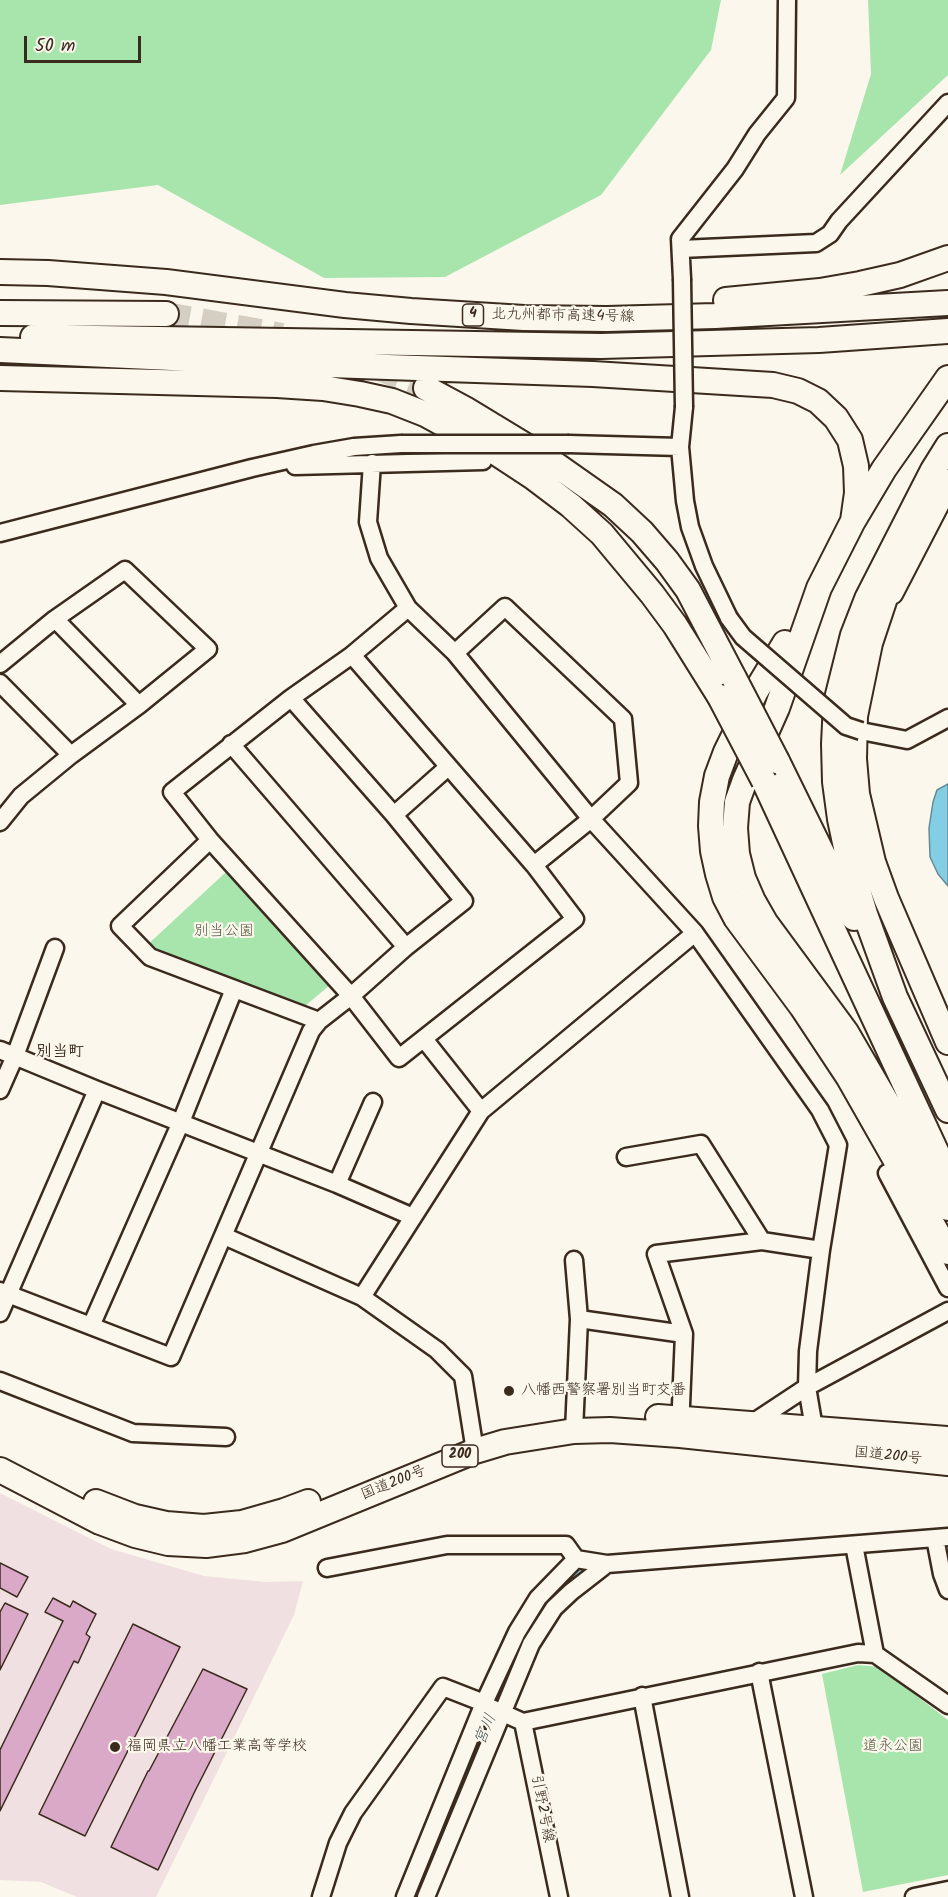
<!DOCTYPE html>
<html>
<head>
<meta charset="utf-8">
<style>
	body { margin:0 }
	#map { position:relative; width:948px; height:1897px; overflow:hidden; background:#fbf7ec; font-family:Kalam,sans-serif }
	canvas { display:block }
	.scale { position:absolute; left:24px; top:36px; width:117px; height:27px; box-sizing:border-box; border:3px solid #3b2a1e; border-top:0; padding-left:8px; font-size:18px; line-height:21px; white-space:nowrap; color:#3b2a1e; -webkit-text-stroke:4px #fbf7ec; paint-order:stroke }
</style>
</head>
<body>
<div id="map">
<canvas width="948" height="1897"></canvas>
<div class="scale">50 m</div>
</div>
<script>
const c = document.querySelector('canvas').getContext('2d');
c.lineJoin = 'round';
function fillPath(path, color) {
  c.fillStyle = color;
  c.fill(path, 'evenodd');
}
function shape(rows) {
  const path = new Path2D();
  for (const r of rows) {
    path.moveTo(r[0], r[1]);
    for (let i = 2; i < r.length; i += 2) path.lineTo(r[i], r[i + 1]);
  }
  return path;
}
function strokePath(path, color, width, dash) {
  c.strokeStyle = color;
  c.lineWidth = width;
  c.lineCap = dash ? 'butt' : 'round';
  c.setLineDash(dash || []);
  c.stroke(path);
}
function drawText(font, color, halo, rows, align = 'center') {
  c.font = font + ' Kalam,"Klee One",sans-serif';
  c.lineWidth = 4.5;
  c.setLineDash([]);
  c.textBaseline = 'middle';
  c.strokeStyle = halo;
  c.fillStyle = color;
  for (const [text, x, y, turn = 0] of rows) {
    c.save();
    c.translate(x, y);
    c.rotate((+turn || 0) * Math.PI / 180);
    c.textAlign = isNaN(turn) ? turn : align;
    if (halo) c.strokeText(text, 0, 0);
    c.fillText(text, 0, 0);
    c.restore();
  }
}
const built = shape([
	[0,1493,111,1549,204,1576,266,1582,303,1581,294,1615,156,1897,77,1897,41,1882,0,1880]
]);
const green = shape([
	[0,0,721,0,711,50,601,195,445,277,324,278,158,185,0,205],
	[868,0,948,0,948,75,840,175,871,74],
	[226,872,330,985,305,1006,145,947],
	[858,1665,879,1667,948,1720,948,1875,863,1892,822,1674]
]);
const water = shape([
	[948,784,948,886,938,874,930,857,929,828,933,802,937,790,948,784]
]);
const river = shape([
	[417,1897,500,1693,531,1625,550,1595,574,1574]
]);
const building = shape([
	[0,1563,28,1577,17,1597,0,1588,0,1563],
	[53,1598,70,1607,73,1601,96,1614,86,1634,90,1637,78,1663,74,1661,0,1811,0,1750,63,1621,45,1612,53,1598],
	[5,1603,28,1614,0,1670,0,1612,5,1603],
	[133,1624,180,1647,85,1836,39,1814,133,1624],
	[203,1669,247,1689,194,1793,158,1870,111,1847,148,1771,149,1771,203,1669]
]);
const highwayTunnel = shape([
	[166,314,282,335],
	[377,368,426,388]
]);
const minor = shape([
	[681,249,816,243,830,234,839,221,948,103],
	[682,279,680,239,735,169,757,134,786,98,787,0],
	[684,407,680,447,685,501,690,527,704,566,729,618],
	[569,444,680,447],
	[372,463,368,522,379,558,408,608,455,653,591,819,695,933,820,1110,838,1145,821,1250,808,1351,807,1387,814,1428],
	[295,466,483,461],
	[0,533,252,468,314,454,354,447,401,444],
	[55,619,139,705],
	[455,653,505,607,623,719,629,783,591,819,534,865],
	[352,655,534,865,575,919,399,1058,351,996,210,840,172,792,291,698,352,655,408,608],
	[0,664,55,619,125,570,208,649,139,705,71,755,21,796,0,822],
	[0,683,71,755],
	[861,731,907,740,948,718],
	[231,744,406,947],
	[394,815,448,767],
	[210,840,120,926,150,957,319,1021,351,996,406,947,464,901,394,815,291,698],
	[424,1039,481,1111],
	[0,1050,97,1090,337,1184,413,1217],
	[0,1090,15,1056,55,948],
	[626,1157,701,1144,762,1241,821,1250],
	[887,1173,948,1288],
	[337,1184,373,1102],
	[224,1236,362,1297,437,1350,463,1376,475,1451],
	[574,1260,579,1319,684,1334,656,1254,762,1241],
	[0,1291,171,1357,311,1031,319,1021],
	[362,1297,481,1111,695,933],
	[0,1313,97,1090],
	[91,1326,181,1122,234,989],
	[0,1381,133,1433,226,1437],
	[751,1427,751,1424,807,1387,948,1311],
	[680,1429,684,1334],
	[574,1431,579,1319],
	[935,1538,942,1574,948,1590],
	[854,1545,875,1654],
	[327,1568,447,1545,566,1545,576,1559,607,1564,948,1537],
	[759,1672,804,1897],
	[642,1696,680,1897],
	[523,1722,559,1897],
	[321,1897,338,1843,353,1813,443,1687,484,1703,487,1706,523,1722,858,1653,875,1654,948,1705],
	[405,1897,484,1703,517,1632,538,1598,576,1559],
	[426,1897,531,1644,554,1608,571,1592,607,1564],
	[914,1897,948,1890]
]);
const highway = shape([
	[0,272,48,273,166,282,345,305,411,311,524,318,607,319,715,316,948,303],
	[726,300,820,291,860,284,900,275,948,258],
	[0,313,166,314],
	[33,337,601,346,819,340,948,331],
	[0,350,300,364,593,374,773,385,798,391,818,401,836,418,850,440,856,466,857,493,853,521],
	[0,378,277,385,323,388,360,394,392,401,425,414,495,452,533,477,570,505,602,534,652,594,675,625,720,697],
	[948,378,884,469,853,521,819,588,777,708,745,780,737,802,735,828,737,854,743,878,753,901,765,922,846,1032,948,1208],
	[426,388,465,409,549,460,613,505,642,532,667,561,688,590,734,678],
	[948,446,933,470,867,599,853,635,836,703,834,744,835,782,840,819,848,857,865,914,895,997,948,1110],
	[893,574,870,643,855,716,854,759,857,794,873,862,886,898,948,1042],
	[891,592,948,482],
	[785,643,756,691,726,752,717,776,712,802,711,826,713,851,718,874,725,897,736,918,802,1007,849,1078,948,1252],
	[777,761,854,918],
	[764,781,948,1177],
	[658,1417,948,1439],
	[0,1470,100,1522,135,1535,168,1543,206,1545,245,1540,282,1530,475,1451,505,1442,574,1431,610,1430,680,1435,948,1463],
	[96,1502,135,1517,166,1524,204,1527,242,1523,284,1511,308,1502]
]);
const minorBridge = shape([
	[682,279,684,407],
	[401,444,569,444],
	[729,618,743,637,846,726,861,731]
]);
const highwayBridge = shape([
	[734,678,777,761],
	[720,697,764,781]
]);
const markers = [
	[509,1391,6,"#3b2a1e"],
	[115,1747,6,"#3b2a1e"]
];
const shields = [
	[473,315,21],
	[460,1456,36]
];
const shieldNames = [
	["4",473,315],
	["200",460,1456]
];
const streetNames = [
	["北九州都市高速4号線",563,317,1],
	["国道200号",888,1457,6],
	["国道200号",394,1484,-22],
	["引野2号線",541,1809,79]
];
const parkNames = [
	["別当公園",224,932],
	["道永公園",893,1747]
];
const poiNames = [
	["八幡西警察署別当町交番",521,1391],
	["福岡県立八幡工業高等学校",127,1747]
];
const neighbourhoodNames = [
	["別当町",60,1053]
];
const waterNames = [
	["宮川",487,1730,-67]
];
fillPath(built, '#f1e0e1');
fillPath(green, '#a7e5ac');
fillPath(water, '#83cee4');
strokePath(water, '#668c95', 1.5);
strokePath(river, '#83cee4', 28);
fillPath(building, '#daa9c7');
strokePath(building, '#3b2a1e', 1.5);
strokePath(highwayTunnel, '#d5cec3', 24, [24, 12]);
strokePath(minor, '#3b2a1e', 21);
strokePath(highway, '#3b2a1e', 28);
strokePath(minor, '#fbf7ec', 16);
strokePath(highway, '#fbf7ec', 24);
strokePath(minorBridge, '#3b2a1e', 21, []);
strokePath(highwayBridge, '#3b2a1e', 28, []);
strokePath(minorBridge, '#fbf7ec', 16);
strokePath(highwayBridge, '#fbf7ec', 24);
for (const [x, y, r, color] of markers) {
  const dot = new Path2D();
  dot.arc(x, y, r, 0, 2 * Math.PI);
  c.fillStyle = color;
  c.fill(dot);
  strokePath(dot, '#fbf7ec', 2);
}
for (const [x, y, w] of shields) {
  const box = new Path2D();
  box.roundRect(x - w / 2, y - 11, w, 22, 4.5);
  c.fillStyle = '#fbf7ec';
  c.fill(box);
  strokePath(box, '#3b2a1e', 1.5);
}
drawText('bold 14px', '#3b2a1e', null, shieldNames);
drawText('15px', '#3b2a1e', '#fbf7ec', streetNames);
drawText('15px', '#565942', '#fbf7ec', parkNames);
drawText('15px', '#3b2a1e', '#fbf7ec', poiNames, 'left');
drawText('bold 16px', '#3b2a1e', '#fbf7ec', neighbourhoodNames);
drawText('italic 16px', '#515b59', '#fbf7ec', waterNames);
</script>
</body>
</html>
